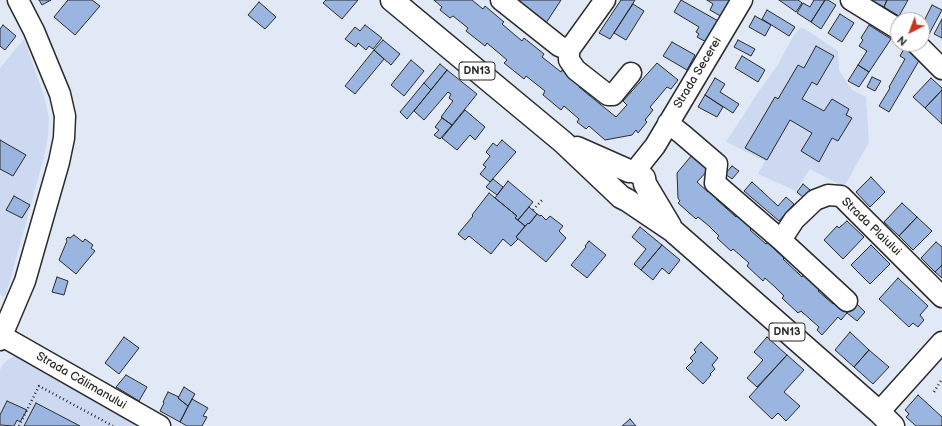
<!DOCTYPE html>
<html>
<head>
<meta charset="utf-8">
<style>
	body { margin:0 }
	#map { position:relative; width:942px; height:426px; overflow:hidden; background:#e1e9f6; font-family:"Balsamiq Sans",sans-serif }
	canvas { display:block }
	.north { position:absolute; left:890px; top:12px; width:40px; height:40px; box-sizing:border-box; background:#fff; border:1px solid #aaa; border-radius:50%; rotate:222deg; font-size:11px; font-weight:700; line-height:16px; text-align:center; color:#2b2b2b }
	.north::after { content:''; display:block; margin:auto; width:14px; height:18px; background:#c8321e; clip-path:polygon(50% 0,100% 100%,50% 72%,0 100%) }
</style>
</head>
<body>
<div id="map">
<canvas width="942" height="426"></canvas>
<div class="north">N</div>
</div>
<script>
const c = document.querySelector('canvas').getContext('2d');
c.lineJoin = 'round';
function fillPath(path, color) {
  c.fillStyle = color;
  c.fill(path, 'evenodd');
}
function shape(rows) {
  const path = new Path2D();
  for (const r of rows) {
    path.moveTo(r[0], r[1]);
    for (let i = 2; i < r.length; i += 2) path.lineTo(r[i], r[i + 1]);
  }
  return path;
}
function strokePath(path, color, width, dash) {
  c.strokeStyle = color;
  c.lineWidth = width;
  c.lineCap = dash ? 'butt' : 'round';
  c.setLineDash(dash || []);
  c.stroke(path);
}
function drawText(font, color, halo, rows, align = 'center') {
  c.font = font + ' "Balsamiq Sans",sans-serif';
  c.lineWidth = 4;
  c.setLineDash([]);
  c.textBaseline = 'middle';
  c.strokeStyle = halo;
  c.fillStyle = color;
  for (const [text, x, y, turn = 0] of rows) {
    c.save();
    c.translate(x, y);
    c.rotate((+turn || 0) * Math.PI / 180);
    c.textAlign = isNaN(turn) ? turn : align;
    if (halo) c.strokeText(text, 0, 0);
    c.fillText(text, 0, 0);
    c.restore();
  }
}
const built = shape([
	[800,28,805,29,838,51,839,70,852,90,866,97,869,142,844,187,810,169,796,191,758,174,765,161,726,142,759,91,777,66,795,33],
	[24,39,44,96,49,118,48,137,44,157,6,295,2,297,0,293,0,68],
	[15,356,24,359,140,426,0,426,0,370,3,364,9,359]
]);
const building = shape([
	[39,0,51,0,42,5,39,0],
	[68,0,92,0,100,6,75,35,54,17,68,0],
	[326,0,358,0,342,19,323,3,326,0],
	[434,0,472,0,483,9,485,6,504,22,502,24,522,41,524,38,544,54,542,57,561,72,562,70,581,85,579,87,616,117,627,105,623,101,657,63,678,80,671,89,667,87,650,107,653,110,645,120,647,122,638,133,636,130,632,135,605,140,589,126,586,129,577,122,579,119,564,106,561,110,543,95,545,91,526,76,524,79,504,63,507,60,487,43,485,46,466,31,468,28,453,16,450,18,440,10,442,7,434,0],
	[510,0,561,0,546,23,510,0],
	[621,0,635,0,610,39,599,33,621,0],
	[681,0,720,22,708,43,697,37,699,34,696,32,699,27,674,12,681,0],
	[707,0,730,0,733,2,724,18,710,10,713,4,707,0],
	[779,0,798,0,802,3,796,12,779,0],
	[814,0,825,0,811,22,797,13,803,3,810,7,814,0],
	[825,0,828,0,836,5,821,29,811,22,825,0],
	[871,0,887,0,884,7,871,0],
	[887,0,908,0,899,16,884,7,887,0],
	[259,2,276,17,265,29,248,15,259,2],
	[633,4,644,11,626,40,614,33,633,4],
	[932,5,942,10,928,36,922,33,922,21,924,21,932,5],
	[767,10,795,27,789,36,762,19,767,10],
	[840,14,854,23,842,42,828,33,840,14],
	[755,16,771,25,765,36,749,27,755,16],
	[942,19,942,38,934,34,942,19],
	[3,25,16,36,5,50,0,46,0,29,3,25],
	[365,25,382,38,373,49,369,46,366,50,358,43,356,47,345,39,355,27,360,31,365,25],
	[869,25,891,39,869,72,858,65,867,51,859,46,863,40,861,38,869,25],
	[383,40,400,54,391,65,374,50,383,40],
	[738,40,755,49,751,56,734,47,738,40],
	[672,42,695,55,687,70,663,56,672,42],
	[816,46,834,56,817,85,812,82,802,99,824,111,832,99,849,109,846,115,852,118,838,141,832,138,819,162,801,151,812,133,790,120,767,160,745,148,775,97,778,99,798,65,804,68,816,46],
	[904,49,920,59,889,112,879,106,890,88,889,87,905,59,900,56,904,49],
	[374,50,384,59,355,94,345,86,374,50],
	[742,56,765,70,758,82,735,68,742,56],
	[411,60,424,71,404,96,391,85,411,60],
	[440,64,447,70,431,90,424,83,440,64],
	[858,65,869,72,859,87,848,81,858,65],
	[447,70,477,94,452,125,441,117,453,101,449,98,451,94,448,92,424,120,414,111,447,70],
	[872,77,881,81,875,91,867,87,872,77],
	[715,78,725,84,720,92,739,104,733,113,705,95,715,78],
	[931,78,942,88,942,90,925,108,913,97,931,78],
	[424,83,431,90,407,119,400,112,424,83],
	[942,90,942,124,925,108,942,90],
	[705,95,723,107,717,117,698,107,705,95],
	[465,110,485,127,475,140,470,135,457,150,442,138,465,110],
	[442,118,452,125,440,139,434,135,439,130,435,127,442,118],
	[0,140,26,155,13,176,0,169,0,140],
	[502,140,516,152,490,182,480,174,486,167,483,165,490,156,486,152,493,143,497,146,502,140],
	[692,155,708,170,697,182,708,192,710,189,719,197,716,199,736,217,738,215,752,228,750,230,766,244,768,243,784,258,783,259,802,277,804,274,820,289,818,291,833,304,835,302,847,313,841,320,838,317,822,335,817,330,819,327,801,311,798,313,782,298,784,296,775,287,765,278,763,281,747,266,749,263,733,249,731,251,717,238,719,236,709,226,698,217,696,219,678,203,680,201,678,198,677,173,692,155],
	[732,166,739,171,732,179,725,174,732,166],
	[871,177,885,192,870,207,856,192,871,177],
	[493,179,503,187,497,195,486,187,493,179],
	[508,181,533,202,518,220,515,218,517,216,495,198,508,181],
	[752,182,778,206,786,197,794,204,779,221,744,191,752,182],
	[803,184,810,190,804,198,797,192,803,184],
	[489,193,517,216,515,218,525,226,516,237,518,239,511,246,503,239,491,254,469,236,465,240,458,234,473,216,472,215,489,193],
	[14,196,30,205,22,218,6,210,14,196],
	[902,203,917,217,899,236,884,222,902,203],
	[529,207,537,214,529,224,528,223,525,226,518,220,529,207],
	[537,214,540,216,541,215,546,220,550,216,563,226,559,231,566,238,546,262,516,237,528,223,529,224,537,214],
	[917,217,932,231,913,250,899,236,917,217],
	[847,221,864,237,843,259,824,240,837,226,839,228,847,221],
	[640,227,662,245,641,270,634,264,646,249,632,237,640,227],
	[74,235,83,242,85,239,93,245,91,248,95,251,76,274,59,260,67,241,66,239,68,237,70,238,74,235],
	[589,241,606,255,587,278,571,265,586,247,585,246,589,241],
	[936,242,942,247,942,265,935,272,921,258,936,242],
	[662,245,680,260,669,274,662,268,653,280,641,270,662,245],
	[871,245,890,264,870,284,851,265,871,245],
	[942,265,942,278,935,272,942,265],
	[57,277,68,281,64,295,52,292,57,277],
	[898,278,928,306,920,315,924,320,918,327,913,323,909,327,879,299,898,278],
	[856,303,865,312,857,321,847,313,856,303],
	[850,332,869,350,854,367,835,350,850,332],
	[124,337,139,348,119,374,105,363,124,337],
	[767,337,787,355,757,387,747,378,763,360,754,352,767,337],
	[701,342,718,358,712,365,715,369,710,374,711,375,703,384,686,368,693,361,690,358,696,352,694,350,701,342],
	[869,350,889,367,873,384,854,367,869,350],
	[787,355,804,370,784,392,800,406,786,421,778,413,772,419,749,397,787,355],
	[126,375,147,387,139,401,116,387,126,375],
	[184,387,195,394,188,406,178,398,184,387],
	[168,392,179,397,178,398,188,406,180,422,160,411,164,403,163,402,168,392],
	[918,395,942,417,942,426,916,426,906,417,909,414,905,410,918,395],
	[192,399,208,408,203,416,207,417,202,426,187,426,180,422,192,399],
	[7,401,27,410,20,422,17,420,14,426,0,425,0,415,7,401],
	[36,403,80,426,24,426,36,403],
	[630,419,636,426,622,426,630,419]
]);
const path = shape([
	[533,210,542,200],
	[934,392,942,379],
	[19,426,39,386,113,426]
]);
const minor = shape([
	[501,0,559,46,569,50,605,0],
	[851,0,898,29],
	[917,44,942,69],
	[569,50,569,60,576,70,608,95,613,95,631,73],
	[668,123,682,134,717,164,715,183,781,240,847,301],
	[635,171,655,146,742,0],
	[781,240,794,220,815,200,828,195,841,196,942,297],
	[2,336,160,426],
	[0,340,25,281,59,162,64,138,65,116,60,94,34,31,18,0],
	[879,412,942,342]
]);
const major = shape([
	[392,0,563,142,621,197,627,200,673,231,879,412,893,426],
	[577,148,629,171,635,171,640,174,644,178,645,184,670,226]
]);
const shields = [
	[477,71,36],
	[787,332,36]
];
const shieldNames = [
	["DN13",477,71],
	["DN13",787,332]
];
const streetNames = [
	["Strada Secerei",698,73,-59],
	["Strada Plaiului",871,227,44],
	["Strada Călimanului",81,381,30]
];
fillPath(built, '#ccd9f0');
fillPath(building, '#9bb5e1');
strokePath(building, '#2b2b2b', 1);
strokePath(minor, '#2b2b2b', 23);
strokePath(major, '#2b2b2b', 25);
strokePath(path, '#2b2b2b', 2.5, [1, 3]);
strokePath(minor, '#fff', 20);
strokePath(major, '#fff', 22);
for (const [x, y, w] of shields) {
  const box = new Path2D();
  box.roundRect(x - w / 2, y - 9, w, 18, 3);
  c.fillStyle = '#fff';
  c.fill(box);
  strokePath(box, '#2b2b2b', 1);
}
drawText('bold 11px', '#2b2b2b', null, shieldNames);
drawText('12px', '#2b2b2b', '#fff', streetNames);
</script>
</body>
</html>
